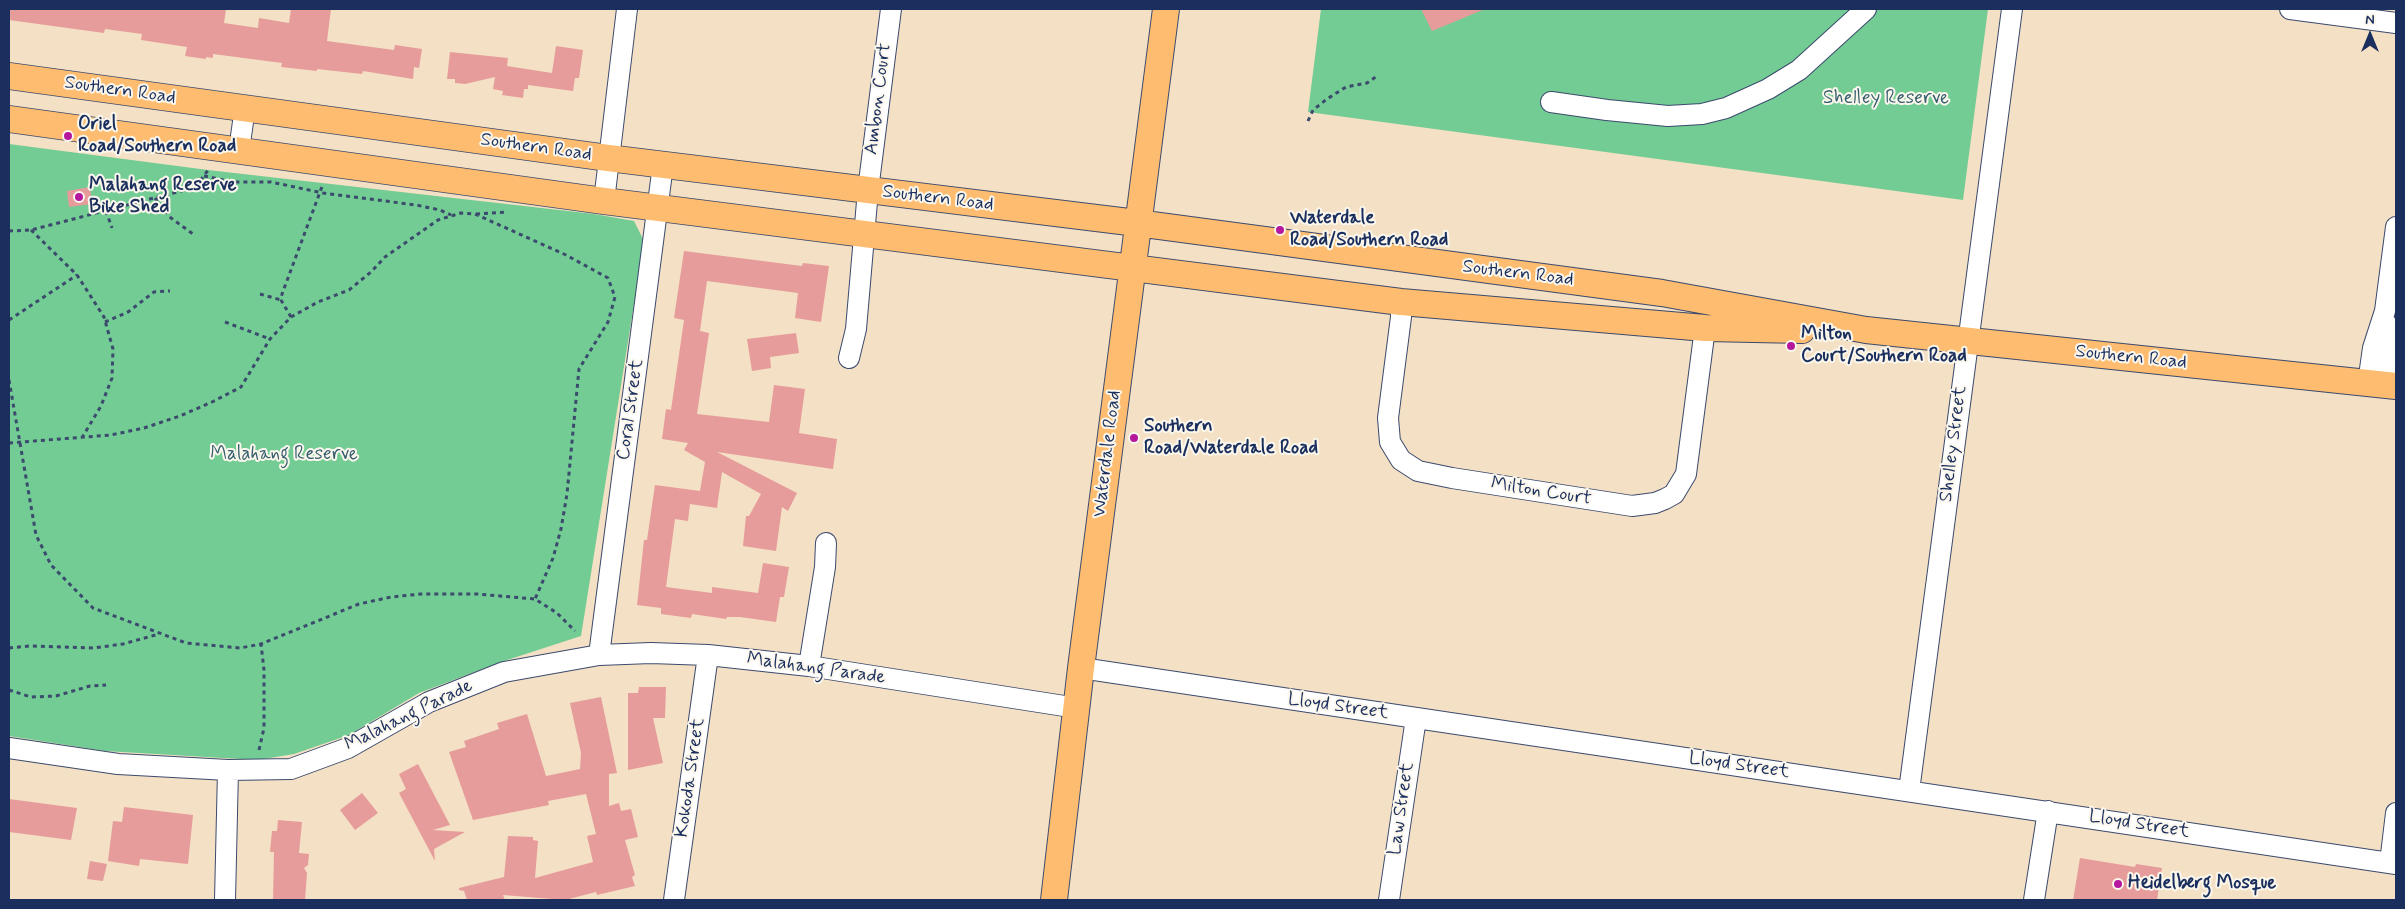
<!DOCTYPE html>
<html>
<head>
<meta charset="utf-8">
<style>
	body { margin:0 }
	#map { position:relative; width:2405px; height:909px; overflow:hidden; background:#f4e0c4; font-family:Mynerve,sans-serif }
	canvas { display:block }
	.frame { position:absolute; inset:0; border:10px solid #1b2f5e; pointer-events:none }
	.north { position:absolute; left:2345px; top:10px; width:50px; height:50px; -webkit-text-stroke:4px #fbf7ec; paint-order:stroke; rotate:0deg; font-size:14px; font-weight:700; line-height:20px; text-align:center; color:#1b2f5e }
	.north::after { content:''; display:block; margin:auto; width:18px; height:22px; background:#1b2f5e; clip-path:polygon(50% 0,100% 100%,50% 72%,0 100%) }
</style>
</head>
<body>
<div id="map">
<canvas width="2405" height="909"></canvas>
<div class="frame"></div>
<div class="north">N</div>
</div>
<script>
const c = document.querySelector('canvas').getContext('2d');
c.lineJoin = 'round';
function fillPath(path, color) {
  c.fillStyle = color;
  c.fill(path, 'evenodd');
}
function shape(rows) {
  const path = new Path2D();
  for (const r of rows) {
    path.moveTo(r[0], r[1]);
    for (let i = 2; i < r.length; i += 2) path.lineTo(r[i], r[i + 1]);
  }
  return path;
}
function strokePath(path, color, width, dash) {
  c.strokeStyle = color;
  c.lineWidth = width;
  c.lineCap = dash ? 'butt' : 'round';
  c.setLineDash(dash || []);
  c.stroke(path);
}
function drawText(font, color, halo, rows, align = 'center') {
  c.font = font + ' Mynerve,sans-serif';
  c.lineWidth = 4;
  c.setLineDash([]);
  c.textBaseline = 'middle';
  c.strokeStyle = halo;
  c.fillStyle = color;
  for (const [text, x, y, turn = 0] of rows) {
    c.save();
    c.translate(x, y);
    c.rotate((+turn || 0) * Math.PI / 180);
    c.textAlign = isNaN(turn) ? turn : align;
    if (halo) c.strokeText(text, 0, 0);
    c.fillText(text, 0, 0);
    c.restore();
  }
}
const green = shape([
	[1321,9,1988,9,1963,200,1308,112],
	[9,144,208,170,594,214,634,221,644,241,581,636,501,662,419,693,349,735,294,754,257,760,105,751,9,736]
]);
const building = shape([
	[9,9,226,9,224,23,258,28,259,18,289,23,291,9,331,9,327,41,394,50,395,45,422,49,419,68,414,67,413,79,363,71,362,74,317,69,317,71,281,67,282,63,213,54,213,58,206,57,206,59,185,56,187,47,141,40,142,34,105,29,104,33,9,20],
	[1421,9,1485,9,1432,31],
	[556,46,583,50,579,78,575,78,573,91,528,85,528,89,524,89,523,98,502,95,503,91,493,89,495,77,465,84,455,83,455,79,447,79,450,52,508,58,507,66,552,73],
	[90,187,92,204,69,207,67,191],
	[684,251,802,266,803,263,829,266,821,322,795,318,798,293,707,281,700,331,709,333,697,414,769,422,774,385,805,389,799,433,837,439,833,469,717,452,797,493,788,511,782,507,776,551,743,546,746,516,749,516,761,494,722,472,717,508,690,504,688,521,675,519,666,587,712,593,712,587,758,593,763,563,789,567,784,597,780,597,776,622,740,617,727,617,726,619,692,614,691,618,661,614,661,608,637,605,644,540,647,540,655,485,700,491,705,462,684,450,688,443,662,439,666,409,671,410,684,320,674,318],
	[796,333,799,353,770,357,771,368,752,371,747,339],
	[639,687,666,687,665,718,653,718,663,763,628,770,628,693,638,693],
	[601,697,617,773,609,774,609,806,619,803,621,811,631,809,638,837,625,840,635,875,632,877,635,886,597,895,596,892,565,900,503,895,505,900,467,900,464,891,459,890,459,888,504,877,508,836,533,837,533,840,538,841,535,878,593,862,587,836,596,834,586,794,548,801,549,805,473,820,449,752,466,747,464,741,499,729,497,723,527,714,546,776,580,769,581,753,570,703],
	[418,764,450,825,433,830,465,832,434,849,435,861,399,793,406,789,399,774],
	[362,793,378,813,355,830,340,810],
	[9,799,77,808,71,840,9,832],
	[124,807,193,815,188,864,140,859,139,866,108,861,113,821,122,822],
	[278,820,302,822,299,853,309,854,308,865,304,868,307,873,305,900,273,900,274,852,270,852,272,831,277,831],
	[2080,858,2135,867,2136,864,2162,868,2157,900,2073,900],
	[90,861,107,864,103,881,87,879]
]);
const path = shape([
	[1308,121,1313,110,1327,99,1346,87,1367,83,1377,76],
	[204,176,234,182,271,182,323,193,416,205,440,210,451,215],
	[155,198,171,218,193,234],
	[106,211,112,228],
	[476,214,507,212],
	[31,230,77,275,104,317,113,349,112,378,101,406,83,436],
	[9,231,31,230,181,191,196,186,209,169],
	[260,294,281,300],
	[291,317,281,300,282,294,323,184],
	[9,320,77,275],
	[105,322,128,312,154,292,170,291],
	[225,322,270,339],
	[9,380,36,535,51,565,93,608,186,643,240,648,261,644,359,604,391,597,421,594,477,594,535,599,557,613,575,631],
	[9,443,111,435,144,428,180,416,212,402,241,387,270,339,291,317,318,302,349,290,371,272,385,257,438,220,461,213,475,214,566,255,608,278,615,297,608,322,579,369,567,494,561,529,553,558,535,599],
	[9,648,29,646,93,648,123,644,159,634],
	[9,690,31,697,56,696,90,686,106,685],
	[259,750,264,728,264,670,261,644]
]);
const minor = shape([
	[2290,9,2396,23],
	[1551,102,1607,110,1668,116,1702,114,1726,108,1768,89,1799,70,1866,9],
	[239,150,245,108],
	[604,201,627,9],
	[1401,302,1401,317,1388,418,1390,442,1401,460,1418,471,1452,478,1632,506,1655,503,1665,499,1674,494,1686,474,1705,328],
	[849,358,856,329,868,190,891,9],
	[2368,383,2373,348,2385,311,2396,227],
	[2384,384,2387,350,2386,323],
	[599,655,663,165],
	[809,666,825,567,826,543],
	[1081,668,2396,864],
	[9,748,118,764,228,770,291,769,348,748,429,702,504,672,599,655,651,653,708,655,809,666,1077,708],
	[1909,791,2012,9],
	[2390,863,2396,813],
	[225,900,228,770],
	[674,900,708,655],
	[1389,900,1416,718],
	[2034,900,2048,811]
]);
const major = shape([
	[9,76,608,158,1137,223,1662,293,1866,330,2396,386],
	[9,119,604,201,1401,302,1705,328,1802,330],
	[1054,900,1081,668,1166,9]
]);
const markers = [
	[68,136,5,"#b5179e"],
	[79,197,5,"#b5179e"],
	[1280,230,5,"#b5179e"],
	[1791,346,5,"#b5179e"],
	[1134,438,5,"#b5179e"],
	[2118,884,5,"#b5179e"]
];
const streetNames = [
	["Southern Road",120,91,8],
	["Ambon Court",879,99,-83],
	["Southern Road",536,148,8],
	["Southern Road",938,199,7],
	["Southern Road",1518,274,7],
	["Southern Road",2131,358,6],
	["Coral Street",631,410,-82],
	["Shelley Street",1954,444,-83],
	["Waterdale Road",1108,454,-83],
	["Milton Court",1541,492,9],
	["Malahang Parade",816,669,8],
	["Lloyd Street",1338,707,8],
	["Malahang Parade",409,716,-26],
	["Lloyd Street",1739,766,8],
	["Kokoda Street",691,778,-82],
	["Law Street",1402,809,-82],
	["Lloyd Street",2139,825,9]
];
const parkNames = [
	["Shelley Reserve",1886,99],
	["Malahang Reserve",284,455]
];
const poiNames = [
	["Oriel",78,125],
	["Road/Southern Road",78,147],
	["Malahang Reserve",89,186],
	["Bike Shed",89,208],
	["Waterdale",1290,219],
	["Road/Southern Road",1290,241],
	["Milton",1801,335],
	["Court/Southern Road",1801,357],
	["Southern",1144,427],
	["Road/Waterdale Road",1144,449],
	["Heidelberg Mosque",2128,884]
];
fillPath(green, '#72cc93');
fillPath(building, '#e69c9b');
strokePath(minor, '#3c4a6d', 22);
strokePath(major, '#3c4a6d', 28);
strokePath(path, '#3c4a6d', 3, [4, 4]);
strokePath(minor, '#fff', 20);
strokePath(major, '#fdbc6f', 26);
for (const [x, y, r, color] of markers) {
  const dot = new Path2D();
  dot.arc(x, y, r, 0, 2 * Math.PI);
  c.fillStyle = color;
  c.fill(dot);
  strokePath(dot, '#fbf7ec', 2);
}
drawText('19px', '#1b2f5e', '#fbf7ec', streetNames);
drawText('19px', '#355e6e', '#fbf7ec', parkNames);
drawText('bold 19px', '#1b2f5e', '#fbf7ec', poiNames, 'left');
</script>
</body>
</html>
